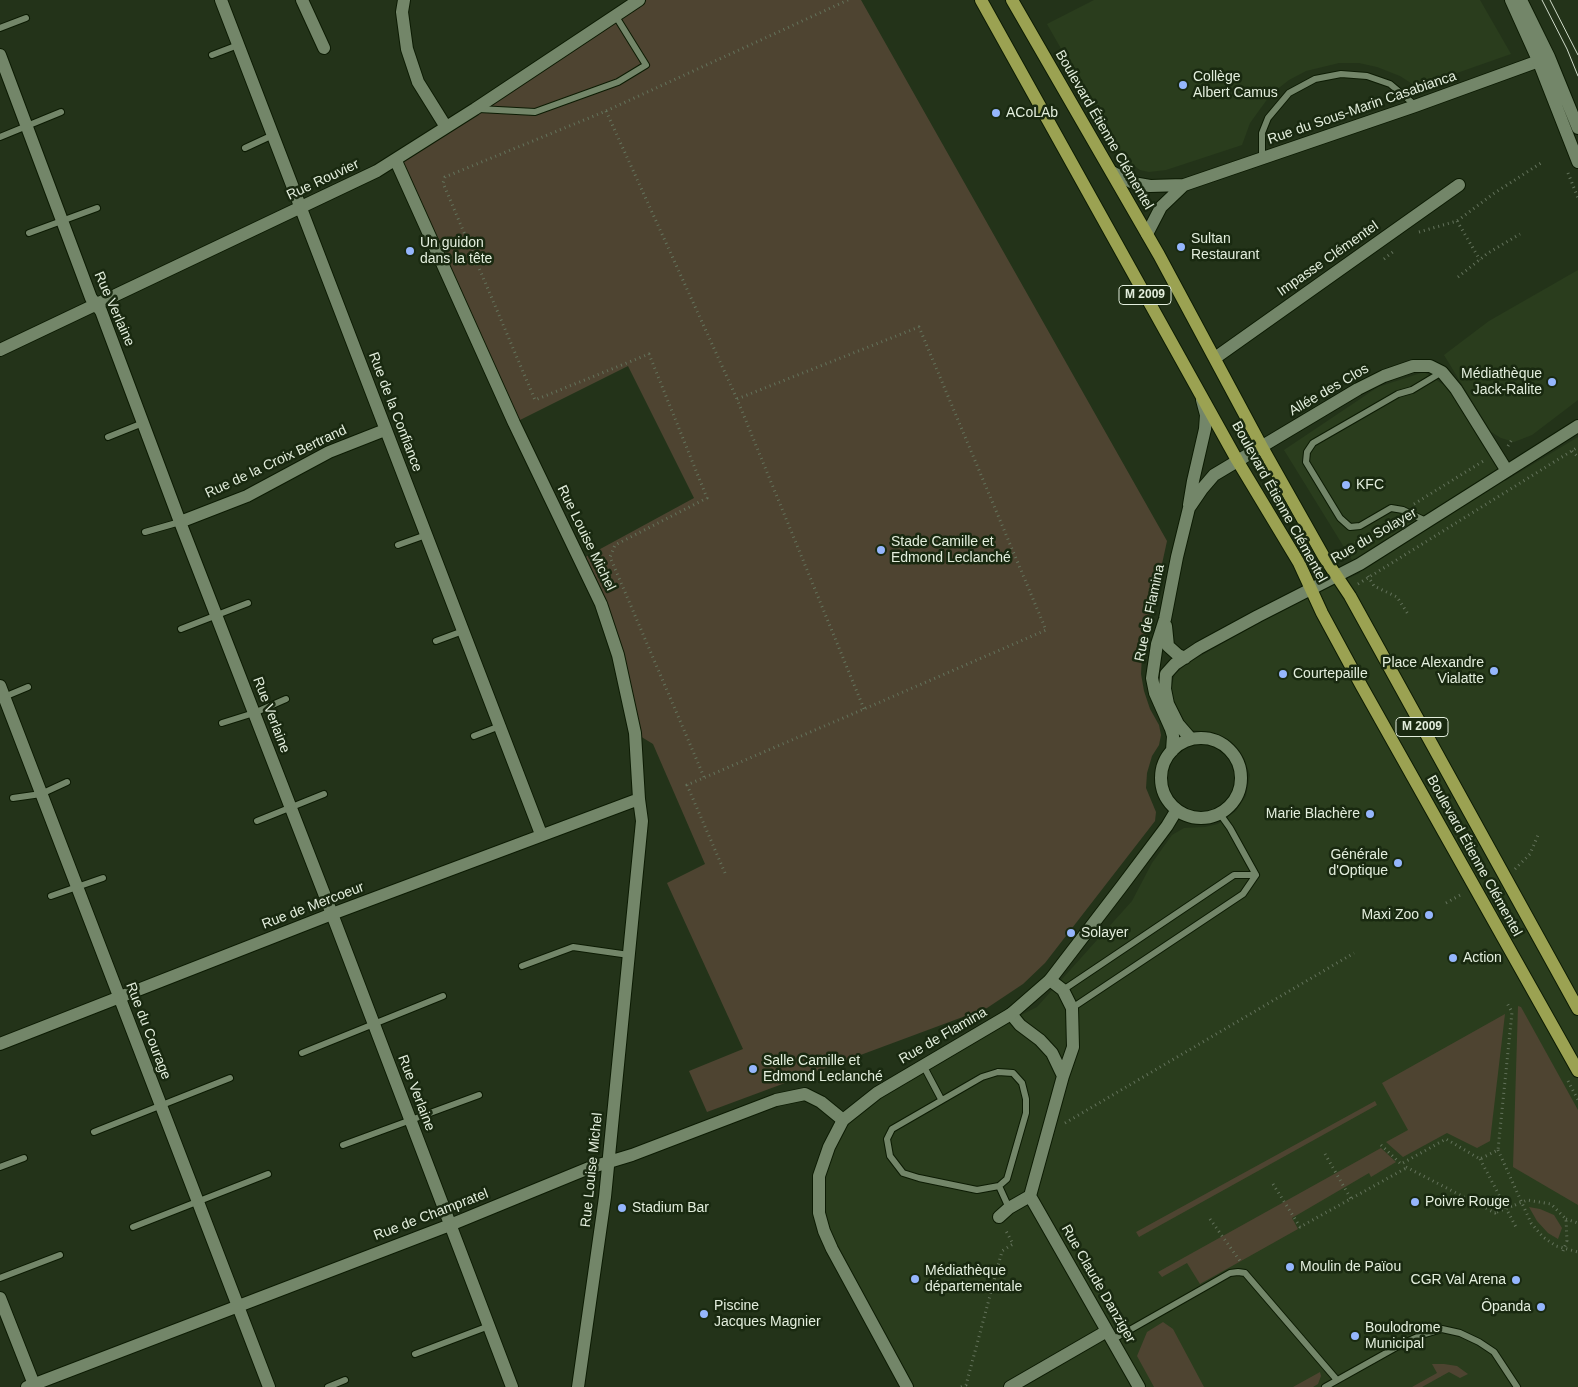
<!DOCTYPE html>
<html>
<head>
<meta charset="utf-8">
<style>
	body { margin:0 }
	canvas { display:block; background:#233319 }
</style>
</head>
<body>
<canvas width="1578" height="1387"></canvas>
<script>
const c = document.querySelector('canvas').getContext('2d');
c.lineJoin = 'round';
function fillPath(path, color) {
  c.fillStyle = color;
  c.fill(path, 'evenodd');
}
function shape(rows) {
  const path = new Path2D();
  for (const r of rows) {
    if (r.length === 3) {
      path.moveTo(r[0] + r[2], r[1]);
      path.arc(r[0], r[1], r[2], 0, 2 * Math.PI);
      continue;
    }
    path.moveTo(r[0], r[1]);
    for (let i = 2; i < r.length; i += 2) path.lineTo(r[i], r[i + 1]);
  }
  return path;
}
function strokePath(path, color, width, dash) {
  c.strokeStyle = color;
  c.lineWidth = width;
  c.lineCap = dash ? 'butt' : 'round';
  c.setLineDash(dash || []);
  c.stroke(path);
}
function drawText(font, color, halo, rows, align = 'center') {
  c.font = font + ' Arial,sans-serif';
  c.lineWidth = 5;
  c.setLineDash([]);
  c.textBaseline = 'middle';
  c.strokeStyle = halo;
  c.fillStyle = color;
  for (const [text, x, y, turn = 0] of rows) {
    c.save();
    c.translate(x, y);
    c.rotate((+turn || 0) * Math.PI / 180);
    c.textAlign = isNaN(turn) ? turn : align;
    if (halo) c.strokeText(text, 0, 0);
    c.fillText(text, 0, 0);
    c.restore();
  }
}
const built = shape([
	[1094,0,1480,0,1511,54,1417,87,1400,76,1377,67,1359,63,1339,63,1306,71,1289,80,1271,94,1250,123,1242,145,1166,170,1149,172,1140,170,1123,157,1047,24],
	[1578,270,1578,400,1532,435,1514,442,1501,438,1491,432,1444,355,1489,321],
	[1424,372,1447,387,1505,481,1578,437,1578,1387,907,1387,819,1213,829,1147,843,1120,923,1065,1037,1007,1132,901,1152,863,1172,835,1184,828,1205,827,1218,824,1236,811,1246,796,1250,775,1244,758,1229,741,1211,732,1190,730,1179,719,1171,697,1172,685,1175,674,1188,663,1294,603,1360,573,1284,450,1378,387]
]);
const green = shape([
	[639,0,861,0,1167,541,1142,655,1141,674,1144,691,1150,709,1159,725,1161,735,1159,745,1152,756,1147,773,1146,788,1156,812,1155,821,1045,963,1023,984,987,1008,707,1112,689,1071,743,1049,667,883,705,864,653,744,635,733,618,655,580,560,694,498,628,366,514,423,396,161],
	[1518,1006,1521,1007,1578,1110,1578,1205,1513,1167],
	[1505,1014,1490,1141,1477,1148,1447,1133,1403,1157,1386,1142,1408,1130,1382,1083],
	[1375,1101,1377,1105,1139,1237,1136,1232],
	[1381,1148,1396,1162,1371,1177,1369,1173,1292,1218,1298,1229,1200,1284,1187,1263,1162,1277,1158,1272],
	[1529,1207,1540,1209,1554,1215,1562,1228,1558,1239,1548,1233,1537,1221],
	[1163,1322,1173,1329,1204,1387,1154,1387,1137,1356,1147,1332],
	[1432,1364,1444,1364,1457,1366,1468,1374,1460,1378,1449,1372,1422,1387,1412,1387,1437,1373],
	[1320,1372,1321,1376,1318,1384,1313,1387,1293,1387]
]);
const path = shape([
	[606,111,737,399],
	[1568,173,1578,198],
	[1457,221,1480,260],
	[1419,232,1457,221,1493,194,1541,163],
	[1384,259,1394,251],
	[1458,277,1488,253,1520,234],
	[1508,446,1513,438],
	[1572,451,1578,457],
	[1414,504,1485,460],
	[1354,554,1350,547,1363,537],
	[1368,576,1374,586,1397,597,1408,614],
	[1358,584,1578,447],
	[704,777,610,557,615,545,707,498,649,354,535,400,443,183,445,177,606,111,848,0],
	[1515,869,1530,854,1538,835],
	[725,873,687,785,864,709,1046,630,919,327,737,399,864,709],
	[1446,903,1462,894],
	[1568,1081,1578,1100],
	[1065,1123,1354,953],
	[1381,1145,1401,1164,1446,1139,1480,1159,1498,1150,1512,1012,1507,1003],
	[1498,1150,1531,1223,1543,1237,1556,1246,1578,1252],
	[1325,1154,1351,1199],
	[1480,1159,1517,1229],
	[1406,1167,1495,1213,1497,1212],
	[1273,1184,1300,1227,1408,1167],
	[1515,1205,1527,1200,1551,1204,1566,1219,1567,1241],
	[1210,1219,1240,1261],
	[1566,1219,1578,1223],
	[961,1387,966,1385,1002,1251,1013,1244,1005,1229]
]);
const service = shape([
	[0,28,26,18],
	[212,55,238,45],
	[479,109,535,112,618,82,646,65,615,15],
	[0,137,61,112],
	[245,148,273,135],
	[1262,159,1262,133,1268,118,1289,93,1315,79,1341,74,1367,76,1390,84,1415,105],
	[29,233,97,208],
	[108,437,143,423],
	[1428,522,1403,510,1391,508,1360,526,1350,527,1340,518,1306,462,1307,452,1313,443,1398,394,1412,390,1442,372],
	[145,532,180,522],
	[398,545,426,535],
	[181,629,248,603],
	[436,641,463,631],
	[4,697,28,687],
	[222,723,254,713,286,699],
	[474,736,500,726],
	[13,798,41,794,67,782],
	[1220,814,1230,828,1256,875],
	[257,821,324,794],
	[51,896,103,878],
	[522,966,573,947,629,955],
	[1063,990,1234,875,1256,875,1243,894,1072,1008],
	[302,1053,443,996],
	[923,1065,941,1099],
	[998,1072,1013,1073,1022,1083,1026,1099,1026,1113,1007,1179,999,1186,977,1190,919,1178,903,1173,890,1156,887,1139,892,1129,982,1077,998,1072],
	[94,1132,230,1078],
	[343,1145,479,1095],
	[0,1167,24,1158],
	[999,1186,1009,1208],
	[133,1227,268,1174],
	[0,1278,60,1255],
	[1112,1340,1230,1273,1238,1272,1245,1273,1337,1380],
	[415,1354,489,1326],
	[328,1387,345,1380],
	[1325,1387,1402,1344,1422,1335,1442,1329,1460,1333,1479,1342,1494,1352,1517,1387]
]);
const minor = shape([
	[221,0,541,834],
	[302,0,324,48],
	[404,0,402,12,407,49,418,82,446,127],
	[0,55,91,298,101,311,180,522,332,914,512,1387],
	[396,161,514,423,601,604,618,655,635,733,639,799,642,821,605,1197,578,1387],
	[1112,172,1133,183,1150,186,1184,185,1415,106,1547,58],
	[1147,234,1161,207,1184,185],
	[0,350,377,171,475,109,639,0],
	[1215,358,1459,185],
	[180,522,247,496,329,452,385,430],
	[0,686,269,1387],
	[1011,1014,1020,1025,1040,1040,1052,1053,1063,1076],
	[0,1044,332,914,639,799],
	[1030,1196,1139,1387],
	[999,1217,1009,1208,1030,1196,1063,1076,1073,1047,1072,1008,1063,990,1050,980],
	[0,1298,35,1387],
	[27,1387,450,1225,589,1168,632,1155,776,1100,805,1094,821,1102,843,1120],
	[1010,1387,1107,1331]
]);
const tertiary = shape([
	[1511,0,1538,60,1578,162],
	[1521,0,1549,57,1578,128],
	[1189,505,1193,481,1205,429,1206,415,1202,400],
	[1166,626,1168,646,1178,655,1185,658],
	[1201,778,40],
	[1191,739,1178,724,1168,704,1165,689,1166,674,1175,664,1199,648,1258,616,1360,564,1578,426],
	[1172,751,1173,736,1171,729,1155,693,1152,678,1157,644,1165,619,1177,557,1189,508,1202,489,1214,475,1358,389,1384,376,1413,366,1430,366,1442,372,1456,389,1507,471],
	[907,1387,832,1249,824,1231,819,1213,819,1176,829,1147,843,1120,877,1093,1011,1014,1050,980,1122,886,1167,826,1176,811]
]);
const primary = shape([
	[981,0,1237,460,1299,563,1322,613,1361,685,1578,1071],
	[1012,0,1159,255,1262,447,1324,557,1350,596,1578,1009]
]);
const tram = shape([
	[1542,0,1567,49,1578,76],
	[1550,0,1578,55]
]);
const pathBridge = shape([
	[1497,1212,1515,1205],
	[1563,1251,1567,1241]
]);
const markers = [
	[1183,85,5,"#95b6fd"],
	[996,113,5,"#95b6fd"],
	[1181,247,5,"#95b6fd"],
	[410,251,5,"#95b6fd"],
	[1552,382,5,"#95b6fd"],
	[1346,485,5,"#95b6fd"],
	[881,550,5,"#95b6fd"],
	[1494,671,5,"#95b6fd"],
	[1283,674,5,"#95b6fd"],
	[1370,814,5,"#95b6fd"],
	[1398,863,5,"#95b6fd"],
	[1429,915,5,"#95b6fd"],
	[1071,933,5,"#95b6fd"],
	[1453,958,5,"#95b6fd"],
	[753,1069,5,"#95b6fd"],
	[1415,1202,5,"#95b6fd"],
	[622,1208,5,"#95b6fd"],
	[1290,1267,5,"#95b6fd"],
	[915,1279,5,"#95b6fd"],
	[1516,1280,5,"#95b6fd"],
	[1541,1307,5,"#95b6fd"],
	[704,1314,5,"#95b6fd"],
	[1355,1336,5,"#95b6fd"]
];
const shields = [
	[1145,295,52],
	[1422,727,52]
];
const shieldNames = [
	["M 2009",1145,295],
	["M 2009",1422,727]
];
const poiNames = [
	["Collège",1193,77],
	["Albert Camus",1193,93],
	["ACoLAb",1006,113],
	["Sultan",1191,239],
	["Restaurant",1191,255],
	["Un guidon",420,243],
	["dans la tête",420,259],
	["Médiathèque",1542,374,"right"],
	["Jack-Ralite",1542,390,"right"],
	["KFC",1356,485],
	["Stade Camille et",891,542],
	["Edmond Leclanché",891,558],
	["Place Alexandre",1484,663,"right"],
	["Vialatte",1484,679,"right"],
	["Courtepaille",1293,674],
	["Marie Blachère",1360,814,"right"],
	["Générale",1388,855,"right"],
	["d'Optique",1388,871,"right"],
	["Maxi Zoo",1419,915,"right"],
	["Solayer",1081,933],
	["Action",1463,958],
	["Salle Camille et",763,1061],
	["Edmond Leclanché",763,1077],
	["Poivre Rouge",1425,1202],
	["Stadium Bar",632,1208],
	["Moulin de Païou",1300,1267],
	["Médiathèque",925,1271],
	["départementale",925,1287],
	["CGR Val Arena",1506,1280,"right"],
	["Piscine",714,1306],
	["Jacques Magnier",714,1322],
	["Ôpanda",1531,1307,"right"],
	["Boulodrome",1365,1328],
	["Municipal",1365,1344]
];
const streetNames = [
	["Rue du Sous-Marin Casabianca",1362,108,-19],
	["Boulevard Étienne Clémentel",1104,130,60],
	["Rue Rouvier",323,180,-25],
	["Impasse Clémentel",1328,259,-35],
	["Rue Verlaine",114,309,66],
	["Allée des Clos",1329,390,-30],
	["Rue de la Confiance",395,412,69],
	["Rue de la Croix Bertrand",276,462,-25],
	["Boulevard Étienne Clémentel",1279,502,61],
	["Rue du Solayer",1374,536,-30],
	["Rue Louise Michel",586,538,64],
	["Rue de Flamina",1150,613,-78],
	["Rue Verlaine",271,715,69],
	["Boulevard Étienne Clémentel",1474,856,61],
	["Rue de Mercoeur",313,906,-21],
	["Rue du Courage",148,1031,69],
	["Rue de Flamina",943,1036,-30],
	["Rue Verlaine",416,1093,69],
	["Rue Louise Michel",592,1170,-84],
	["Rue de Champratel",431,1215,-21],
	["Rue Claude Danziger",1098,1284,60]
];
fillPath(built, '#2a3d1d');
fillPath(green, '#4e4431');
strokePath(service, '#0c1b03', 8);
strokePath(minor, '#0c1b03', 14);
strokePath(tertiary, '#0c1b03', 14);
strokePath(primary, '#0c1b03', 14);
strokePath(path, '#64735c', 3, [1, 4]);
strokePath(service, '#738669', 6);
strokePath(minor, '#738669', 12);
strokePath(tertiary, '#738669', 12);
strokePath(primary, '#9ba252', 12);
strokePath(tram, '#cfdbc9', 1);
strokePath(pathBridge, '#64735c', 3, [1, 4]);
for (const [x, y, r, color] of markers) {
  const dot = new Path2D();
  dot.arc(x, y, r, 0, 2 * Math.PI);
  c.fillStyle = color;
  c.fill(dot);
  strokePath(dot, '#192910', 2);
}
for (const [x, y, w] of shields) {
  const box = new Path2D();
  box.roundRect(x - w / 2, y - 9.5, w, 19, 4);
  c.fillStyle = '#192910';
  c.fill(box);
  strokePath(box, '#e3eedd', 1);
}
drawText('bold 12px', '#e3eedd', null, shieldNames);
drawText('14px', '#e3eedd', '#192910', poiNames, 'left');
drawText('14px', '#e3eedd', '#192910', streetNames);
</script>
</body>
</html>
